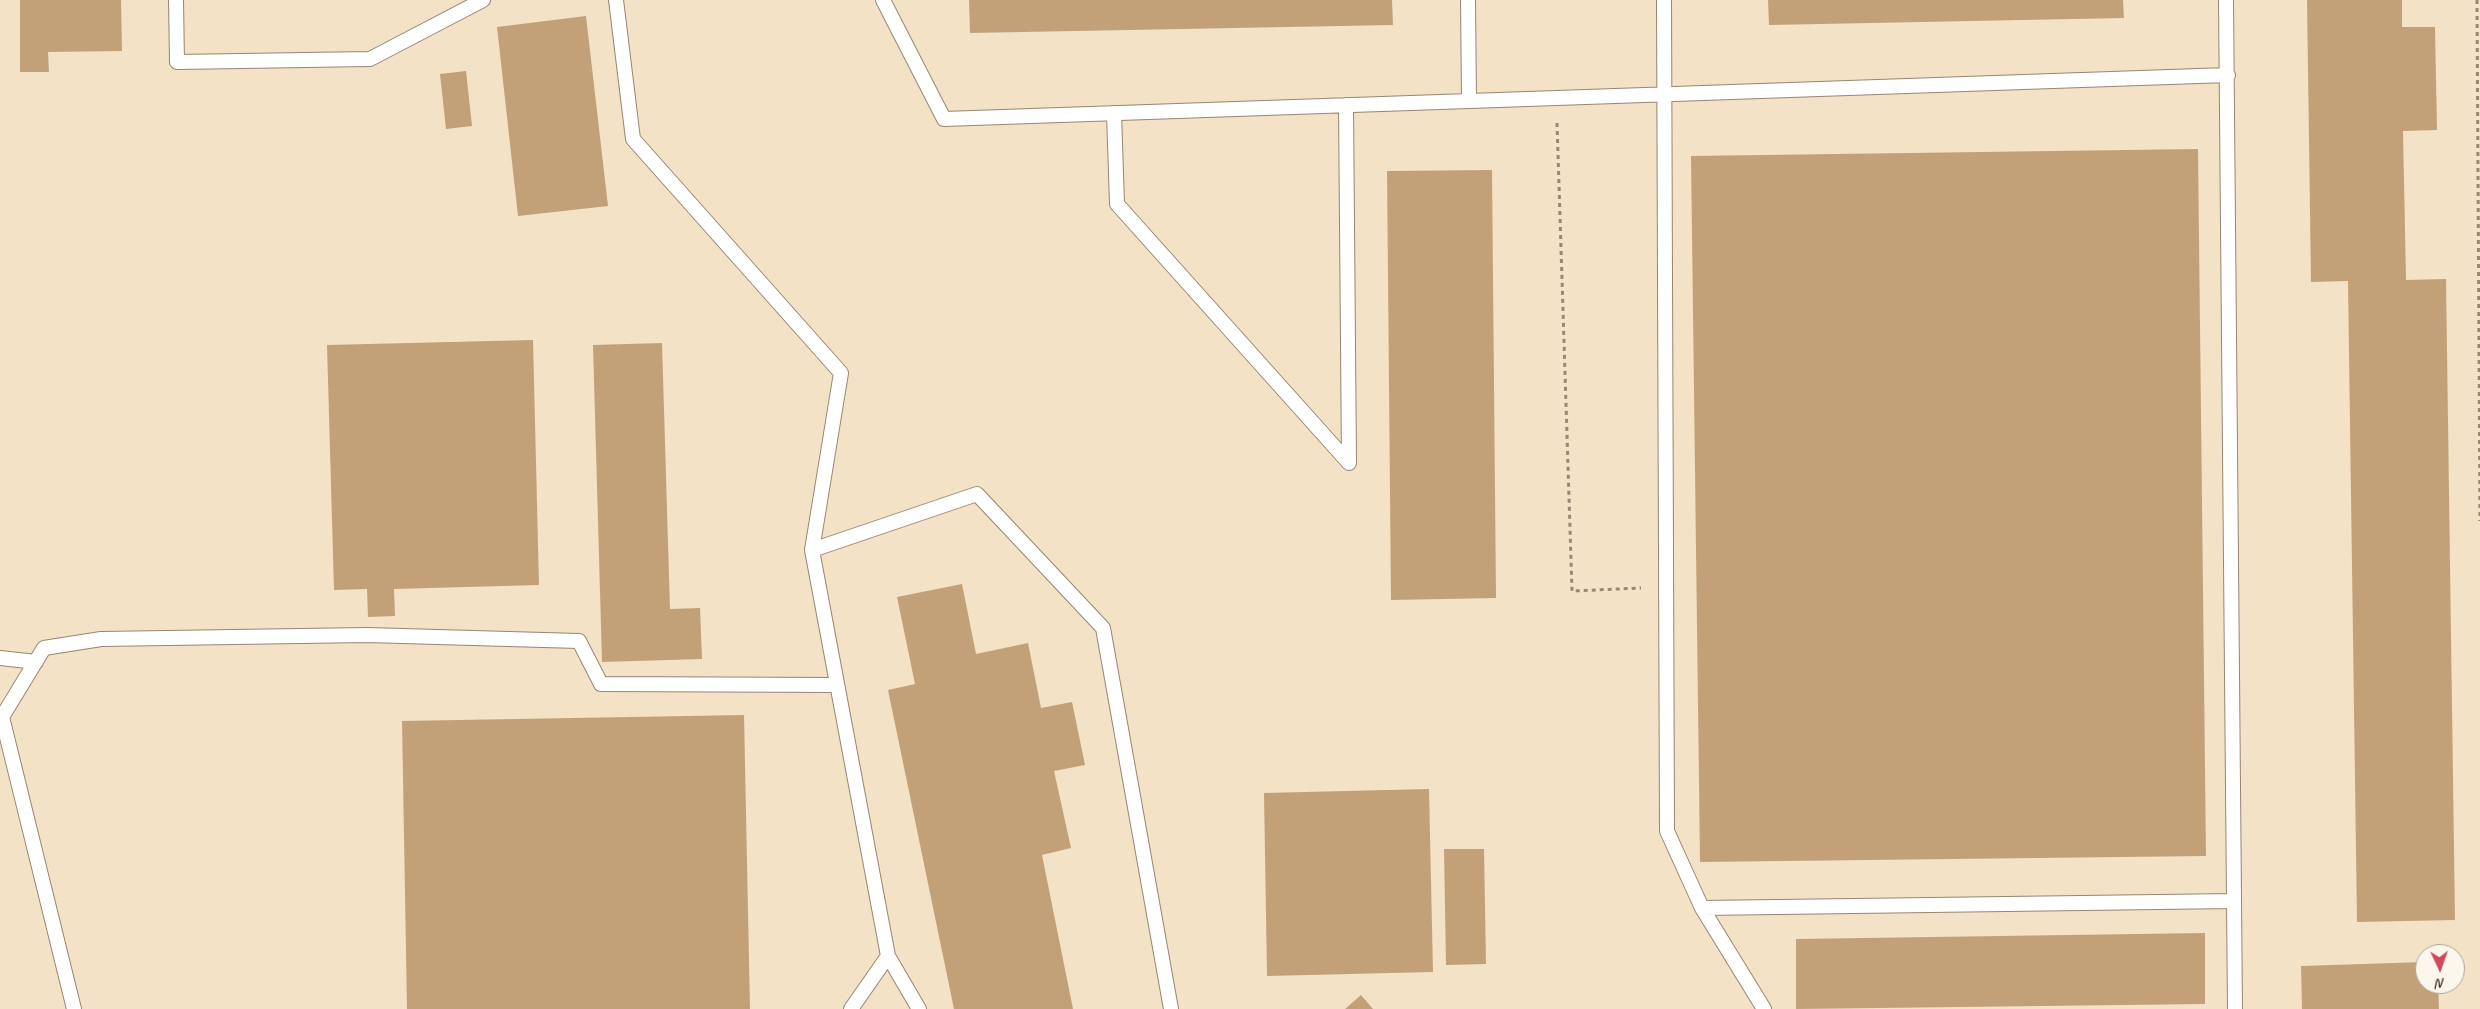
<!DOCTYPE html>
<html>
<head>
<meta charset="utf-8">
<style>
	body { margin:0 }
	#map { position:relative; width:2480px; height:1009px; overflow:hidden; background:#f3e2c6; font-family:Caveat,sans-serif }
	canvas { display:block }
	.north { position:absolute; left:2415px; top:944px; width:50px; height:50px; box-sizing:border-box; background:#fbf7ec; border:1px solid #aea59a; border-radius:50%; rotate:177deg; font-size:14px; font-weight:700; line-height:20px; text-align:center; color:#3b2a1e }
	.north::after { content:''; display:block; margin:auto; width:18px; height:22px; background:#d1495b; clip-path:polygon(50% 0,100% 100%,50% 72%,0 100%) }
</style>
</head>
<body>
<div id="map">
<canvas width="2480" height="1009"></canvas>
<div class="north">N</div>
</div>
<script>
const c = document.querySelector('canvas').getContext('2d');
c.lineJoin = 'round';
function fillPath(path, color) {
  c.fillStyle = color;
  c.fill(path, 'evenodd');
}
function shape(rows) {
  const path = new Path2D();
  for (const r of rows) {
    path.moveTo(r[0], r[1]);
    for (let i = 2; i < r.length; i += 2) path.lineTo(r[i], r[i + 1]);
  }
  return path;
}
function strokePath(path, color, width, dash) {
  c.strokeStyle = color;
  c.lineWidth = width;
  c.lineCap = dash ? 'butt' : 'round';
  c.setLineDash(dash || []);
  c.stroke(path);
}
const building = shape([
	[20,0,121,0,122,51,48,52,49,72,20,72],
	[969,0,1392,0,1393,25,970,33],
	[1768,0,2123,0,2124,18,1769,25],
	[2307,0,2402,0,2402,27,2435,27,2437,130,2403,131,2406,280,2446,279,2455,920,2357,922,2348,281,2311,282],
	[586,16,608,206,518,216,497,27],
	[466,71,472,126,446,129,440,74],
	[2198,149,2206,856,1700,862,1691,156],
	[1492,170,1496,598,1391,600,1387,171],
	[533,340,539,585,394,589,395,616,368,617,367,589,334,590,327,345],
	[662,343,670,609,700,608,702,659,602,662,593,345],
	[962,584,976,654,1028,643,1041,708,1072,702,1085,765,1054,771,1071,848,1042,855,1073,1009,954,1009,888,690,915,684,897,597],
	[744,715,750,1009,407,1009,402,721],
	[1429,789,1433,972,1267,976,1264,793],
	[1444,849,1484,849,1486,964,1446,965],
	[2205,933,2205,1004,1796,1009,1796,939],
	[2425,962,2425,984,2438,984,2439,1009,2302,1009,2301,966],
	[1361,995,1373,1009,1345,1009]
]);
const path = shape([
	[2477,0,2480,521],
	[1557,123,1572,591,1641,588]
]);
const service = shape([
	[176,0,177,62,370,59,483,0],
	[616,0,633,139,841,373,812,550,888,956,851,1009],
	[883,0,944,119,2228,75],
	[1468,0,1469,100],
	[1664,0,1667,831,1702,908,1764,1009],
	[2226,0,2235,1009],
	[1114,113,1117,204,1349,463,1346,105],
	[812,550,977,494,1103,628,1171,1009],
	[0,658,36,662],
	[1702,908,2234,901],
	[888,956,919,1009],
	[74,1009,2,717,44,648,101,639,367,635,579,641,601,684,837,685]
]);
fillPath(building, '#c2a178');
strokePath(service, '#978672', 16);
strokePath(path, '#978672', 3, [4, 4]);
strokePath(service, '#fff', 14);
</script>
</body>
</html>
